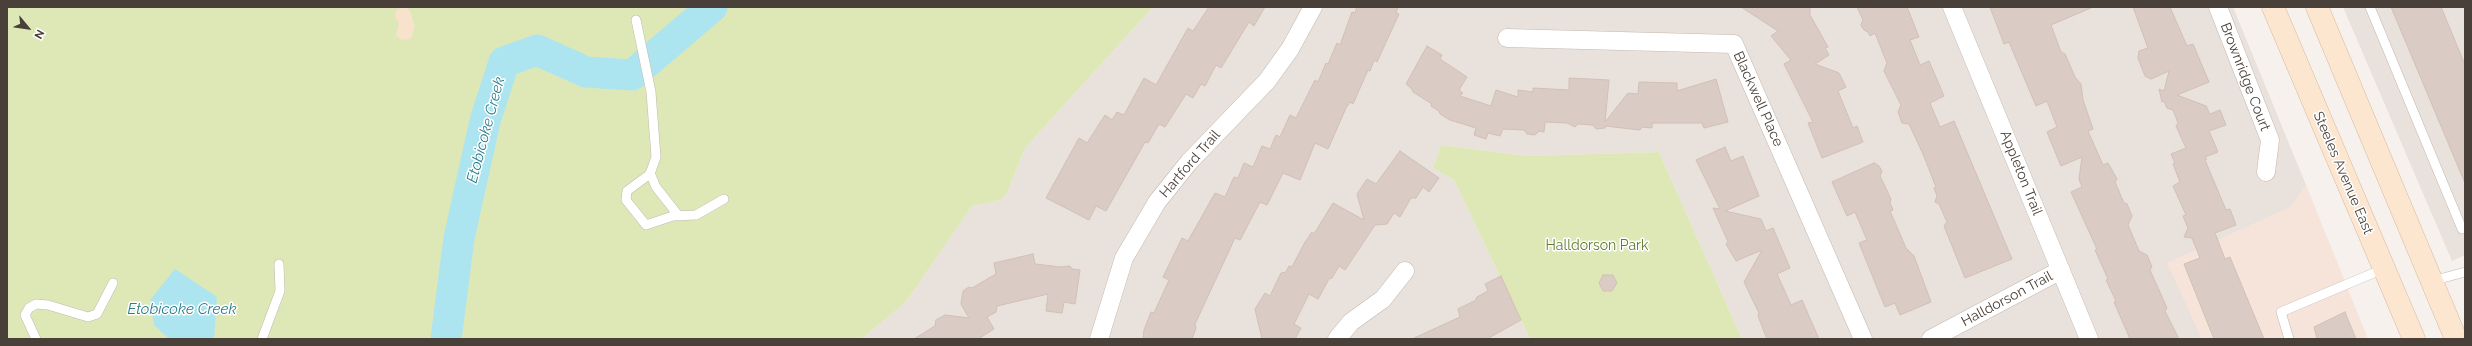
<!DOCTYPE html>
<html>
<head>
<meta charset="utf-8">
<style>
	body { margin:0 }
	#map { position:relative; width:2472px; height:346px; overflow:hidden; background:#f6f1ec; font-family:Raleway,sans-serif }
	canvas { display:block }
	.frame { position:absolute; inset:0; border:8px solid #4a403a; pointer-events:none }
	.north { position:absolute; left:8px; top:8px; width:40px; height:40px; -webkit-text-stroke:3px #fff; paint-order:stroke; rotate:119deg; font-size:11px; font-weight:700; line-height:16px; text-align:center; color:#4a403a }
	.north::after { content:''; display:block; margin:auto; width:14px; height:18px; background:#4a403a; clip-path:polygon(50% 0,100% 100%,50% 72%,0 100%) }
</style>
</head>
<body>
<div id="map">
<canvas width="2472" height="346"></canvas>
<div class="frame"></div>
<div class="north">N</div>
</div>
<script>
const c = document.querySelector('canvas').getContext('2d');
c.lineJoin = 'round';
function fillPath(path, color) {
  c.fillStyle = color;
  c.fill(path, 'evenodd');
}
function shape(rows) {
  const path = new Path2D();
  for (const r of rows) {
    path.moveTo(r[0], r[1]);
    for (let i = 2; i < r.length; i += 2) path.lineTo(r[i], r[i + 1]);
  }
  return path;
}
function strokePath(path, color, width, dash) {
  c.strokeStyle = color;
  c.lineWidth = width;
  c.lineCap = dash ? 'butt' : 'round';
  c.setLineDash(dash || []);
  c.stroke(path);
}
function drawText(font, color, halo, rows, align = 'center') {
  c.font = font + ' Raleway,sans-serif';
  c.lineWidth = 3;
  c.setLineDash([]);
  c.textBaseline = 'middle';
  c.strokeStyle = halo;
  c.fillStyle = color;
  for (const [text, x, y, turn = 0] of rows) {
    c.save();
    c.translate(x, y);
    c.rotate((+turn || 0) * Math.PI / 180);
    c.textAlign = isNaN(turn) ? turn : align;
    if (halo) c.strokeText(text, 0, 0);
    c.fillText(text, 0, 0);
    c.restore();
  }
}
const residential = shape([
	[1153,7,2233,7,2306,185,2291,207,2168,263,2202,339,1742,339,1659,152,1527,156,1441,145,1433,168,1454,180,1530,339,861,339,905,303,972,206,1001,200,1007,193,1025,148],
	[2343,7,2465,7,2465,255,2452,261]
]);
const commercial = shape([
	[2306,185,2368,339,2202,339,2167,263,2291,207]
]);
const green = shape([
	[7,7,1153,7,1025,148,1007,193,1001,200,972,206,905,303,861,339,7,339],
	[1441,145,1527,156,1659,152,1742,339,1530,339,1454,180,1433,168]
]);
const sand = shape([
	[402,8,407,8,410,11,415,27,411,38,406,40,400,39,396,35,399,24,395,16,396,11]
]);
const water = shape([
	[175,269,217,297,214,339,166,339,167,337,154,325,150,300]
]);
const river = shape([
	[446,339,459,238,485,121,504,62,537,50,586,72,632,75,712,7]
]);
const building = shape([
	[1209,7,1265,7,1254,26,1249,22,1221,68,1216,65,1205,86,1201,84,1193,98,1186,94,1165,127,1159,124,1148,143,1145,142,1106,211,1096,206,1089,220,1046,198,1079,138,1087,143,1105,115,1112,120,1117,112,1124,115,1144,78,1156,85,1188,28,1193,31,1209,7],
	[1357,7,1398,7,1396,13,1399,14,1377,62,1374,60,1370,71,1368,70,1353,104,1350,102,1346,108,1328,149,1315,143,1300,180,1283,173,1267,205,1260,202,1240,240,1235,238,1195,324,1196,328,1192,339,1143,339,1144,330,1151,312,1154,313,1169,280,1163,277,1182,238,1188,241,1215,193,1225,197,1234,177,1238,178,1244,163,1253,167,1262,146,1270,149,1276,135,1280,137,1290,115,1296,118,1315,80,1318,82,1326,63,1328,64,1337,43,1340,45,1352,12,1355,13,1357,7],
	[1741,7,1810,7,1810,15,1828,47,1825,48,1829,55,1815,64,1839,73,1846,87,1838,91,1853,128,1857,126,1863,142,1822,158,1808,123,1813,122,1784,64,1791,60,1771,36,1778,31,1741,7],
	[1857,7,1907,7,1919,37,1910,40,1920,65,1929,61,1944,96,1930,103,1940,127,1954,121,2012,259,1965,278,1944,226,1947,222,1939,204,1935,202,1937,196,1934,188,1936,187,1923,154,1909,124,1902,123,1898,112,1901,105,1884,71,1887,63,1875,33,1870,36,1868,32,1864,30,1861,25,1863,20,1857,7],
	[1990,7,2093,7,2051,25,2061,52,2065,54,2075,77,2081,84,2083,100,2093,129,2088,131,2103,165,2108,163,2117,179,2115,182,2124,203,2127,204,2132,216,2128,225,2139,251,2147,255,2152,267,2150,270,2167,308,2165,311,2179,339,2130,339,2114,302,2116,301,2106,280,2108,279,2095,250,2097,249,2071,192,2082,187,2079,179,2082,157,2061,166,2047,132,2057,127,2047,101,2036,106,2009,42,2004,44,1990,7],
	[2133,7,2170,7,2187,46,2193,44,2209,82,2177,95,2206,106,2210,114,2220,110,2226,125,2209,131,2218,152,2205,157,2207,159,2205,160,2226,210,2230,209,2236,225,2215,233,2225,259,2230,257,2264,339,2214,339,2184,264,2200,258,2192,238,2184,237,2188,228,2183,216,2186,215,2173,186,2180,182,2173,164,2175,163,2171,154,2186,148,2176,126,2178,123,2173,110,2167,108,2164,101,2162,102,2159,89,2164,91,2169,71,2151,79,2145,76,2138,58,2139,51,2148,48,2133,7],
	[2391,7,2441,7,2465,65,2465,183,2391,7],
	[1427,46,1442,55,1440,59,1467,77,1459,90,1463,93,1460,96,1491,106,1496,90,1518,97,1518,90,1533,92,1533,88,1569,90,1569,78,1609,80,1605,122,1628,93,1638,94,1639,82,1677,83,1677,91,1716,79,1728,122,1704,128,1702,123,1652,123,1652,128,1642,127,1640,130,1605,126,1605,128,1596,129,1593,125,1578,124,1575,127,1567,123,1545,122,1544,132,1539,131,1535,135,1527,134,1524,130,1503,129,1500,136,1488,133,1486,139,1474,135,1476,128,1450,120,1440,114,1439,111,1431,106,1432,104,1413,92,1412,89,1406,84,1427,46],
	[1725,147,1731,161,1743,156,1759,196,1725,211,1761,219,1766,231,1773,228,1790,268,1777,274,1782,285,1791,305,1802,300,1819,339,1767,339,1758,316,1759,313,1744,282,1762,250,1736,261,1726,244,1728,242,1713,208,1720,209,1696,160,1725,147],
	[1400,151,1439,178,1429,192,1423,187,1416,198,1411,198,1400,217,1394,213,1387,224,1375,225,1345,270,1339,266,1332,278,1329,279,1318,299,1309,294,1294,324,1301,328,1295,339,1262,339,1255,309,1265,293,1270,296,1281,273,1286,272,1289,266,1292,267,1305,242,1312,232,1314,234,1333,203,1364,220,1357,194,1367,179,1376,184,1400,151],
	[1874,163,1879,166,1882,171,1880,176,1891,199,1890,203,1893,210,1890,211,1906,248,1914,256,1931,302,1900,315,1895,303,1885,307,1859,243,1867,240,1855,212,1847,216,1832,182,1874,163],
	[1033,254,1035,264,1061,267,1070,266,1072,269,1080,270,1075,304,1064,302,1062,313,1046,311,1048,294,997,306,996,312,987,317,994,329,978,339,914,339,935,326,936,320,945,315,969,318,961,304,963,291,969,287,972,288,996,274,994,263,1033,254],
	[1603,275,1613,275,1617,283,1612,291,1603,291,1599,283,1603,275],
	[1501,276,1521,320,1487,339,1412,339,1460,317,1458,309,1476,300,1477,297,1488,291,1485,284,1501,276],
	[2345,312,2356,339,2317,339,2314,327,2345,312]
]);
const service = shape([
	[2370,7,2462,229,2465,228],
	[636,20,651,92,656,157,650,174,627,191,626,200,646,225,673,216,696,215,724,199],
	[650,173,656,187,678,215],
	[2432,281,2465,272],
	[36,339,25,315,29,308,36,304,48,305,88,317,97,314,113,283],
	[262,339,280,291,279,264],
	[2289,339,2281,312,2383,269]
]);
const minor = shape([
	[1952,7,2089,339],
	[2218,7,2270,140,2266,172],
	[1507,38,1734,44,1863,339],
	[1099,339,1124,258,1157,202,1189,162,1267,81,1290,49,1313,7],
	[1337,339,1351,322,1383,299,1405,271],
	[1931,339,2061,270]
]);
const secondary = shape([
	[2273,7,2414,339],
	[2317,7,2456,339]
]);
const streetNames = [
	["Brownridge Court",2245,77,69],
	["Blackwell Place",1758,99,66],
	["Hartford Trail",1190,164,-49],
	["Appleton Trail",2021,173,68],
	["Steeles Avenue East",2343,173,67],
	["Halldorson Trail",2007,299,-28]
];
const parkNames = [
	["Halldorson Park",1597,246]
];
const waterNames = [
	["Etobicoke Creek",486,130,-75],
	["Etobicoke Creek",182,309]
];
fillPath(residential, '#e9e1db');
fillPath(commercial, '#f6e3d9');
fillPath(green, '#dee8b7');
fillPath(sand, '#f7e3cb');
fillPath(water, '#ace5ef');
strokePath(river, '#ace5ef', 31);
fillPath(building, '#daccc5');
strokePath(building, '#d2c0b5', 1);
strokePath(service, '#c4b9b2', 10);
strokePath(minor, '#c4b9b2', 19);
strokePath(secondary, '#d7baa0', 23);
strokePath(service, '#fff', 9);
strokePath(minor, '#fff', 18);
strokePath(secondary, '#fde6cf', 22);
drawText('14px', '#4a403a', '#fff', streetNames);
drawText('14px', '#5f7c2d', '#fff', parkNames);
drawText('italic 15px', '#2b7c8c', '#fff', waterNames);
</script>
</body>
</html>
